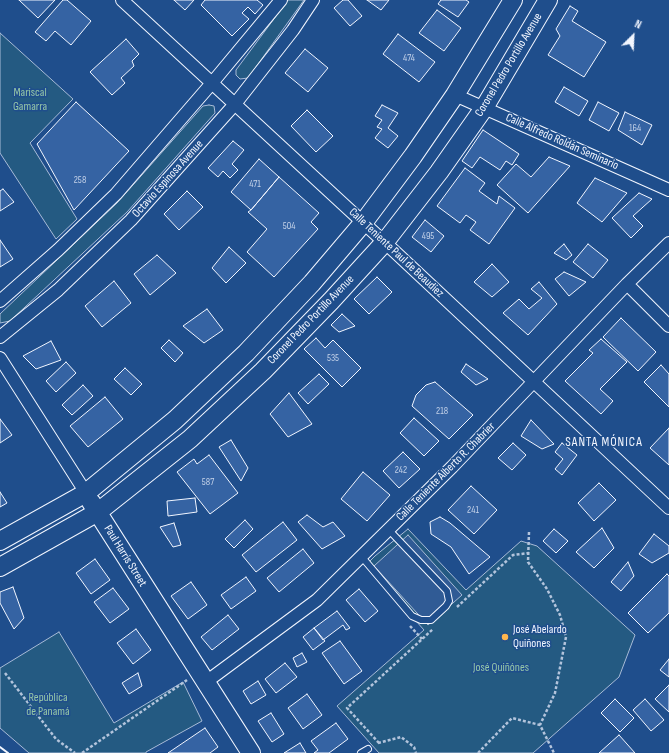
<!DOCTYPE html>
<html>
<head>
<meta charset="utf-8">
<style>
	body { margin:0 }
	#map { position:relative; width:669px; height:753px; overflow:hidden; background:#1f4e8c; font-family:"Sofia Sans Condensed",sans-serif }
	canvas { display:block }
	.north { position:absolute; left:613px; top:16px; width:40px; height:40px; -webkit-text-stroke:3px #1f4e8c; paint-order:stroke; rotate:24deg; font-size:11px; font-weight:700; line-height:16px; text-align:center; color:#f2f6ff }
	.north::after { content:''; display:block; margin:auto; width:14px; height:18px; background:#f2f6ff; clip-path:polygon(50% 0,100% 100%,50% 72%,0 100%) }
</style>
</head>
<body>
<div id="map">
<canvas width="669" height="753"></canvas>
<div class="north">N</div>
</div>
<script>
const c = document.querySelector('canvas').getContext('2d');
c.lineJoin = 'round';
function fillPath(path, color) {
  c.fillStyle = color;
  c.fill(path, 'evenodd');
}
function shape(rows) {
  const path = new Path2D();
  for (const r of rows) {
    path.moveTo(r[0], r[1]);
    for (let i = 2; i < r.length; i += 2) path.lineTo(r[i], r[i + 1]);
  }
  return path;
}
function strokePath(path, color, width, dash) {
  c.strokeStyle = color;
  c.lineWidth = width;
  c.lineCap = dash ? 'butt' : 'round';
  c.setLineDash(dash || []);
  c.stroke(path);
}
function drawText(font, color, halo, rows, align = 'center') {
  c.font = font + ' "Sofia Sans Condensed",sans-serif';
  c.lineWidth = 3;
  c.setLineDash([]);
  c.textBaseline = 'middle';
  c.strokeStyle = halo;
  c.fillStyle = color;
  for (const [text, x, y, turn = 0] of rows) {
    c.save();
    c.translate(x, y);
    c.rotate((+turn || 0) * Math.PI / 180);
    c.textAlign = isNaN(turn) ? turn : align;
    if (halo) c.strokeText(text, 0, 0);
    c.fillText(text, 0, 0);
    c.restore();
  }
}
const green = shape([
	[288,0,304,0,248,78,240,79,236,75,236,70,288,0],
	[0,33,73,99,30,143,77,219,56,239,0,153,0,33],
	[209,105,214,106,215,113,127,212,10,321,0,323,0,314,117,203,203,106,209,105],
	[408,529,466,590,521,541,537,546,635,635,619,677,533,753,379,753,337,706,424,630,366,565,375,556,408,529],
	[59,632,114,723,183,682,202,721,146,752,146,753,29,753,0,728,0,668,59,632]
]);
const parking = shape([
	[408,535,462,595,428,625,374,566,408,535]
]);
const building = shape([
	[19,0,55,0,38,18,19,0],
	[63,0,67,0,91,21,71,45,55,31,46,41,35,32,63,0],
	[174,0,194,0,185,10,174,0],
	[205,0,257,0,263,5,255,14,248,7,242,13,249,19,232,36,201,5,205,0],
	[343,0,348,0,362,16,350,26,334,8,343,0],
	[367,0,389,0,381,10,367,0],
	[441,0,466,0,469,2,458,17,438,4,441,0],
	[570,6,578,11,572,21,606,42,584,77,548,55,560,36,556,29,570,6],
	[437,10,461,28,444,51,419,33,437,10],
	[398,34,435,62,419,82,383,54,398,34],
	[126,39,139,54,132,61,134,66,121,78,125,83,112,95,90,72,126,39],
	[305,49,328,68,308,92,285,73,305,49],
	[564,87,588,101,579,116,555,102,564,87],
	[76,102,129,151,74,210,37,144,76,102],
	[598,102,619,113,609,131,589,120,598,102],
	[382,105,398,113,388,128,398,136,388,148,375,138,382,129,377,127,382,120,375,116,382,105],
	[307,110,333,136,316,152,291,126,307,110],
	[625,112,652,125,642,145,618,130,625,112],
	[483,130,519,154,512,165,506,161,500,170,480,157,472,168,462,161,483,130],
	[233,141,244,150,232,164,238,170,230,178,223,171,218,177,208,168,233,141],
	[549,157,570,166,528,213,497,185,516,164,531,177,549,157],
	[259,159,279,177,251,210,231,192,259,159],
	[465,168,485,183,479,191,497,204,499,196,515,208,489,244,470,230,476,222,466,215,460,223,437,206,465,168],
	[279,177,319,213,311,222,318,229,274,277,247,252,267,229,248,212,251,210,279,177],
	[595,178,627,193,602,222,577,203,595,178],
	[3,189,14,202,0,211,0,191,3,189],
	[187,191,203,207,179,230,164,214,187,191],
	[639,193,652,199,633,216,643,226,631,238,612,218,639,193],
	[425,220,444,236,431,252,412,237,425,220],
	[0,240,13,259,0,267,0,240],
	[564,244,572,255,566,260,554,253,564,244],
	[588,244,608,260,593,278,573,262,588,244],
	[229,247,246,263,226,283,212,268,229,247],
	[157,255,176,273,150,295,134,274,157,255],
	[492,264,509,282,492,297,474,282,492,264],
	[564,272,586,282,569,296,555,279,564,272],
	[377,277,392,292,369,314,354,299,377,277],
	[114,281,131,303,102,327,85,306,114,281],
	[539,282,557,304,528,335,503,313,519,299,529,309,542,298,531,289,539,282],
	[207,309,223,330,204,343,183,326,207,309],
	[342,314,355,326,339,332,331,325,342,314],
	[621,318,656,352,638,371,603,337,621,318],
	[316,338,325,348,333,340,361,368,342,387,304,349,316,338],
	[601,339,627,362,600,389,613,401,601,414,565,381,593,353,589,350,601,339],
	[169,340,183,353,175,362,161,348,169,340],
	[51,341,61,360,36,369,23,356,51,341],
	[66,362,76,373,56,392,46,381,66,362],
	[466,364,488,379,476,385,461,372,466,364],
	[661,365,669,374,669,407,644,382,661,365],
	[125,368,142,384,131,395,114,379,125,368],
	[319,374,329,384,308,404,298,393,319,374],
	[435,382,473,415,449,439,412,406,416,395,426,385,435,382],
	[83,385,93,396,72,415,62,405,83,385],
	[289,393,312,424,288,437,270,414,289,393],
	[105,397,123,419,88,447,70,426,105,397],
	[414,418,439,441,424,456,400,433,414,418],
	[0,419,12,435,0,443,0,419],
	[531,420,554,444,542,449,521,436,531,420],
	[669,428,669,465,650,448,669,428],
	[231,440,248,468,241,481,219,447,231,440],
	[513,443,526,455,512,470,498,458,513,443],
	[562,443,577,455,562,475,555,469,563,459,555,452,562,443],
	[403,452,420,469,399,488,383,471,403,452],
	[209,455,238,493,210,514,177,472,194,459,197,464,209,455],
	[363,472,390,495,367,521,341,499,363,472],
	[599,483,616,500,594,521,578,503,599,483],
	[471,486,497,510,474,534,448,510,471,486],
	[0,492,7,503,0,507,0,492],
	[195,498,197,512,168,516,167,501,195,498],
	[307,515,323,527,333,522,345,536,322,549,298,522,307,515],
	[440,517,450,523,490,557,469,574,451,547,431,534,430,522,440,517],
	[245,520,253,529,234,548,225,539,245,520],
	[283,522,297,540,256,572,242,555,283,522],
	[174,523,181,545,173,547,160,527,174,523],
	[602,528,614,548,594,568,576,552,602,528],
	[554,529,568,541,556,553,543,541,554,529],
	[654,534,669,546,669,553,652,563,639,554,654,534],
	[303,549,314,563,279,592,267,578,303,549],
	[95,559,110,580,91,594,76,573,95,559],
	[628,562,634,576,621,591,611,582,628,562],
	[667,574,669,576,669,613,648,633,628,613,667,574],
	[246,577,256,591,231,609,221,595,246,577],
	[191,582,207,605,188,619,171,596,191,582],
	[13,587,24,618,14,629,0,603,0,592,13,587],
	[113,588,129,609,110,623,94,602,113,588],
	[359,589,378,611,365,622,346,600,359,589],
	[337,611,350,628,346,630,343,625,323,640,314,628,337,611],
	[228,615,239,629,212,650,201,637,228,615],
	[314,628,325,641,313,650,303,637,314,628],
	[136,629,151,650,133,664,117,643,136,629],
	[340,641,362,671,344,684,322,653,340,641],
	[302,653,307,662,297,667,293,658,302,653],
	[669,659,669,677,660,670,669,659],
	[285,663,297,677,276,693,265,679,285,663],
	[138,673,142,686,129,694,122,683,138,673],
	[258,681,266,695,251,704,243,691,258,681],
	[669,685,669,712,655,699,669,685],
	[307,694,322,715,303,729,288,708,307,694],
	[615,699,634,718,620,732,601,713,615,699],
	[645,699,664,720,651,731,633,710,645,699],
	[271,713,284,734,272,742,258,721,271,713],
	[336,723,348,739,329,753,314,753,318,750,311,741,336,723],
	[205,728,218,747,210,753,168,753,205,728],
	[619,735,635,753,599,753,619,735],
	[300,743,306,753,284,753,300,743]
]);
const path = shape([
	[529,532,528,562,547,589,560,615,566,637,555,693,540,725,554,753],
	[457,607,513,555,529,553],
	[410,626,422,639],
	[5,673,56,739,75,753],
	[378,743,401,737,414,747,416,753],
	[379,743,347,708,433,629],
	[82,753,187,680],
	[478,753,512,718,540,725]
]);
const lane = shape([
	[361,556,412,616,421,620,431,620,446,606,449,601,447,591,388,529],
	[361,753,368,749]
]);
const street = shape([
	[122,0,394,251,669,508],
	[455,95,669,190],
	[627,284,669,326],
	[0,301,58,250,116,194,212,83,281,0],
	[0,337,58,290,131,220,235,104,293,30,313,0],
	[0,358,86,493],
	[206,682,317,600,452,467,627,284,669,243]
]);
const secondary = shape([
	[91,502,251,753],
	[0,541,86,493,175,420,246,353,312,283,363,223,413,156,455,95,513,0],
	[0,567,98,512,190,439,263,371,331,301,384,243,439,172,484,108,548,0]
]);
const wall = shape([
	[0,747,8,753]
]);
const markers = [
	[505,637,4,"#ffb74d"]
];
const numberNames = [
	["474",409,58],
	["164",635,128],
	["258",80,180],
	["471",255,184],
	["504",289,226],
	["495",428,236],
	["535",333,358],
	["218",442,411],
	["242",401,470],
	["587",208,482],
	["241",473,510]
];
const streetNames = [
	["Coronel Pedro Portillo Avenue",509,65,-59],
	["Calle Alfredo Roldán Seminario",562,142,24],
	["Octavio Espinosa Avenue",168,179,-48],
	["Calle Teniente Paul de Beaudiez",396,253,43],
	["Coronel Pedro Portillo Avenue",311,320,-46],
	["Calle Teniente Alberto R. Chabrier",446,472,-45],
	["Paul Harris Street",125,556,58]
];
const parkNames = [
	["Mariscal",30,93],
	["Gamarra",30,107],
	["José Quiñónes",501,668],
	["República",48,698],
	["de Panamá",48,712]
];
const poiNames = [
	["José Abelardo",513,630],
	["Quiñones",513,644]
];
const neighbourhoodNames = [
	["SANTA MÓNICA",604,443]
];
fillPath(green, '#245a82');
strokePath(green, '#a8bbd7', 1);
fillPath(parking, '#305b95');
strokePath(parking, '#a8bbd7', 1);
fillPath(building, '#3563a3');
strokePath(building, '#f2f6ff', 1);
strokePath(lane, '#f2f6ff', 8);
strokePath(street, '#f2f6ff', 14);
strokePath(secondary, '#f2f6ff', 20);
strokePath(path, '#b3c4dc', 2.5, [3, 2]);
strokePath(lane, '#1f4e8c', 6);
strokePath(street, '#1f4e8c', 12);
strokePath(secondary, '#1f4e8c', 18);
strokePath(wall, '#f2f6ff', 2);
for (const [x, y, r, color] of markers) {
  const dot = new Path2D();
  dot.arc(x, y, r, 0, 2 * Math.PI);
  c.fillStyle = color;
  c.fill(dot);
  strokePath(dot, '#1f4e8c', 1.5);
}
drawText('10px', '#c3d1e8', null, numberNames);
drawText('12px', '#f2f6ff', '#1f4e8c', streetNames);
drawText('12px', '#97c8a6', '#1f4e8c', parkNames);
drawText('12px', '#f2f6ff', '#1f4e8c', poiNames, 'left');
c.letterSpacing = '1px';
drawText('13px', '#f2f6ff', '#1f4e8c', neighbourhoodNames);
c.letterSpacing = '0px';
</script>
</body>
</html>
